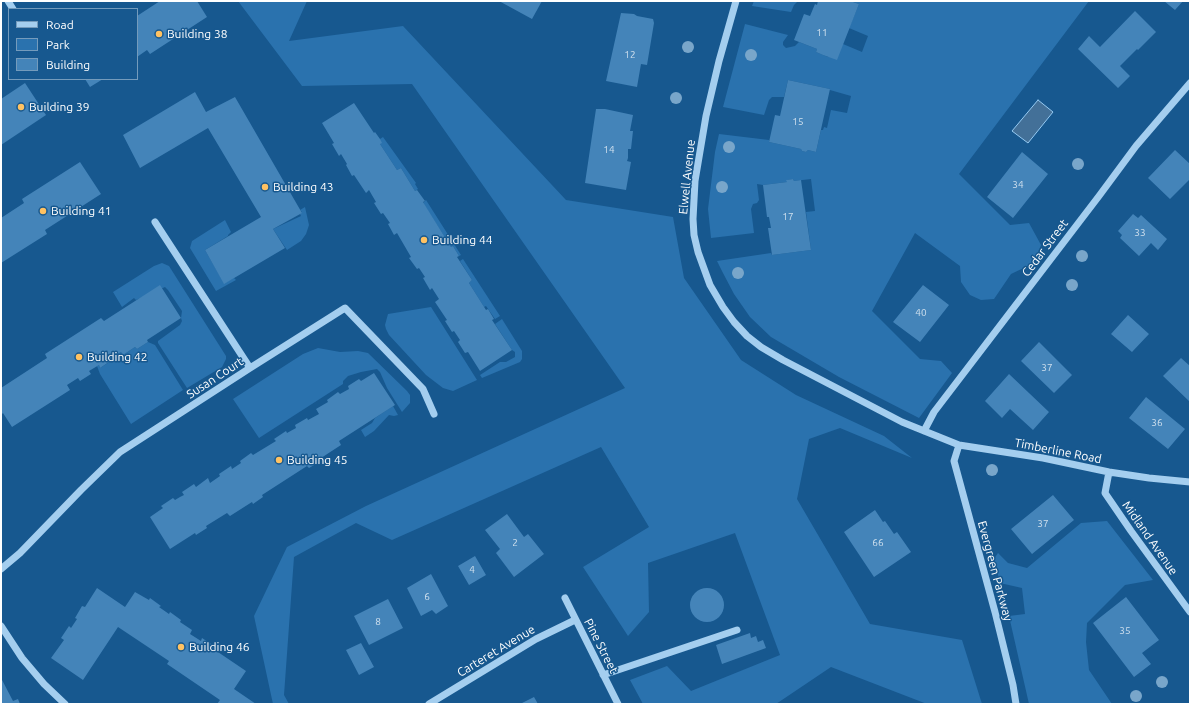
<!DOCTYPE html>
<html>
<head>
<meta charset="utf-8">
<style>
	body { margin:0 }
	#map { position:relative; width:1191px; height:705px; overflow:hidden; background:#17588f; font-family:Ubuntu,sans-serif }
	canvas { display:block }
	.frame { position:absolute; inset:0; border:2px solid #fff; pointer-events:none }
	.legend { position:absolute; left:8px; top:8px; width:130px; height:72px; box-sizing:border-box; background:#17588f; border:1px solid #749bbc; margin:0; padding:5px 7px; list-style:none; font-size:12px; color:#fff }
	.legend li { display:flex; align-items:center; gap:8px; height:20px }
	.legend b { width:20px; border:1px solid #749bbc }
</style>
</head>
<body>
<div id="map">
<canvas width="1191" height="705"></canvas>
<div class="frame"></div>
<ul class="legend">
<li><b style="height:5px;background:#a4ceef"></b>Road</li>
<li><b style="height:11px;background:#2a72ae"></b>Park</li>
<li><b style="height:11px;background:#4484b9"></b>Building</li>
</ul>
</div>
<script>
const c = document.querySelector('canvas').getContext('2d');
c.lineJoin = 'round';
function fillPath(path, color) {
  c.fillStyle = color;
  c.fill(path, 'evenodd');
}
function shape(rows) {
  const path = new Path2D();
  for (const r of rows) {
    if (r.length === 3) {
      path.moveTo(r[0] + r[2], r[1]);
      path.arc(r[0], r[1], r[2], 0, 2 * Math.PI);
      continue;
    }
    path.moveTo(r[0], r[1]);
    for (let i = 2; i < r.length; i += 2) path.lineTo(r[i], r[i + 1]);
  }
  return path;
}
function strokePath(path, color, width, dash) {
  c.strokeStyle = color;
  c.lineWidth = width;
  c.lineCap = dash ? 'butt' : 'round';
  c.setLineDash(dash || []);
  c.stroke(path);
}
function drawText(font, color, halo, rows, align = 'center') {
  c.font = font + ' Ubuntu,sans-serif';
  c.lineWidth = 3;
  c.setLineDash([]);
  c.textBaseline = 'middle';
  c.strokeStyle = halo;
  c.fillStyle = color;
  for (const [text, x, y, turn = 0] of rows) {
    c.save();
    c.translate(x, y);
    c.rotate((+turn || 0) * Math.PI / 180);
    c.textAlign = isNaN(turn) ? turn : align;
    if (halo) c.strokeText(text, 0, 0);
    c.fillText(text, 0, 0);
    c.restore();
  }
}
const green = shape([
	[238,1,307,1,289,41,403,26,566,200,673,217,684,278,741,360,796,395,884,436,912,458,840,428,809,439,797,499,870,624,962,640,982,704,927,704,831,667,776,704,643,704,630,680,667,666,691,691,780,655,735,533,648,563,649,612,628,636,583,567,649,527,601,447,392,540,356,523,294,557,284,695,289,704,273,704,254,616,287,547,366,506,625,388,412,84,302,86],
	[754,1,798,1,794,5,791,12,752,6],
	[850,1,1089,1,959,174,1010,225,1029,223,1041,245,1034,263,1011,274,994,299,981,300,970,295,961,282,960,266,915,233,872,311,920,359,941,361,952,373,919,418,839,377,771,337,750,317,734,294,723,273,717,261,771,253,772,255,811,250,806,212,815,211,811,179,794,181,793,179,787,180,787,182,763,185,757,184,759,200,757,203,753,204,751,209,754,233,711,238,708,209,715,152,719,134,769,140,769,142,801,149,802,151,806,152,808,150,816,152,821,130,823,130,824,127,827,128,831,110,847,113,851,96,830,90,830,89,788,80,784,97,772,97,769,100,764,115,723,107,745,24,788,35,783,42,783,45,786,48,795,46,799,42,817,49,816,52,828,57,843,44,862,52,868,36,849,28,859,4],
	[383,137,416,183,415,184,418,189,415,191,401,168,397,170,380,144,380,139],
	[426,200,461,255,459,256,453,246,451,247,423,203],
	[305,207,309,225,306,234,301,241,287,250,273,229,301,216,300,214,302,212,300,210],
	[225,220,231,232,228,235,228,236,205,250,224,283,234,278,236,280,216,291,190,248,192,241],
	[463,259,500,316,495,319,486,306,484,307,469,283,472,280,460,261],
	[162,263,169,266,226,356,226,359,222,367,187,388,158,343,158,341,180,325,182,321,181,318,182,311,168,290,165,287,136,300,134,298,122,307,113,292,154,266],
	[431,307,477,380,453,391,443,388,426,375,389,335,386,329,385,325,388,314],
	[502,319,522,351,522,359,520,362,482,378,480,375,500,362,506,362,515,357,515,352,512,350,495,324],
	[148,342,155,345,183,390,131,424,100,374,97,366,99,365,100,368,111,361,110,358,121,352,123,355,135,347,137,349],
	[318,348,340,352,358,351,368,353,407,391,410,395,410,403,402,412,387,388,380,372,377,369,361,372,348,376,343,381,343,384,259,438,233,399,303,354],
	[393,406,398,415,394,416,389,415,374,431,365,437,361,430,372,423,375,418],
	[1107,521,1153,580,1125,585,1087,623,1086,642,1089,670,1112,704,1029,704,1009,616,1025,614,1022,588,1000,583,994,559,998,553,1008,563,1027,568,1081,523]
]);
const water = shape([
	[1038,100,1053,112,1028,143,1012,131,1038,100]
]);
const building = shape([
	[160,1,197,1,207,17,150,54,147,50,137,57,137,16],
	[499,1,542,1,532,19],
	[818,1,850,1,859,4,837,60,823,55,816,52,817,49,794,40,804,14,810,16,815,4,817,5],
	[1164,1,1183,1,1175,10],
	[1135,11,1156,32,1138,50,1137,49,1120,66,1130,76,1118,88,1078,49,1089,36,1100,47],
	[621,13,634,14,637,16,653,19,654,23,647,65,641,64,637,87,606,81],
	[85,79,103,79,90,87],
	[788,80,830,89,816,152,808,150,806,152,802,151,801,149,769,142,775,115,780,116],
	[25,83,46,115,1,145,1,99],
	[195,92,206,112,235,97,302,213,273,229,285,248,224,284,205,250,261,217,208,128,140,168,123,135],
	[354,103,374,133,375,132,380,139,382,143,380,144,397,170,401,168,415,191,417,190,425,201,423,202,451,247,453,246,459,256,457,257,472,280,469,283,486,310,488,309,494,319,492,320,512,350,480,371,468,352,465,353,458,342,460,340,454,331,452,332,445,321,447,320,435,302,439,299,432,288,430,290,423,278,425,277,419,268,417,269,409,258,411,257,397,233,394,235,388,224,390,223,383,213,381,214,374,203,376,202,369,190,366,193,354,175,352,176,346,165,347,164,341,154,339,156,332,144,334,143,322,123],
	[596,109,605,109,633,115,630,131,633,131,631,149,628,149,628,158,627,161,631,162,626,190,585,183],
	[1175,150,1190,164,1190,179,1170,199,1148,178],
	[1022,152,1048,174,1013,218,987,197],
	[80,162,101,194,45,230,47,234,1,263,1,218,24,203,22,199],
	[793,179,794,181,801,180,811,250,772,255,768,228,771,228,769,217,767,217,763,185,787,182,786,180],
	[1133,214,1138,218,1141,215,1167,239,1158,250,1151,243,1139,256,1120,238,1122,235,1118,231],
	[160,285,181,318,147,340,148,342,137,349,135,347,123,355,121,352,110,358,112,360,100,368,99,365,89,371,91,374,80,381,78,378,67,385,70,390,12,427,3,413,1,415,1,388,47,358,45,354,101,318,104,321],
	[923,285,949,305,920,342,893,322],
	[1128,315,1149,334,1132,352,1111,334],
	[1039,342,1072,375,1054,393,1021,361],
	[1181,358,1190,366,1190,402,1163,376],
	[374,373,395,405,339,441,341,445,318,460,319,462,309,468,307,466,262,495,263,497,253,504,252,502,230,516,227,513,206,526,207,528,196,535,195,533,170,549,150,517,163,508,161,506,173,498,175,500,180,497,184,495,182,492,194,484,196,487,208,478,210,483,220,476,219,474,231,466,232,469,241,463,240,461,251,453,253,455,276,441,274,439,286,431,287,433,296,428,295,425,307,418,308,420,319,414,316,409,328,402,327,400,338,392,340,394,349,389,348,386,359,379,361,381],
	[1009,374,1049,412,1033,430,1010,409,1002,418,985,401],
	[1146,397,1185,429,1168,449,1129,418],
	[1053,495,1074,520,1032,554,1011,529],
	[875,510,883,522,885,521,894,534,897,532,911,552,874,577,844,532],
	[507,514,524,537,528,534,544,554,514,577,496,553,500,549,485,530],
	[475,556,486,575,469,585,458,566],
	[431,574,448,606,436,614,432,610,421,616,407,588],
	[97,588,125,607,135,592,149,600,150,598,161,606,159,607,169,614,170,612,181,620,180,622,192,630,190,634,201,641,202,638,214,646,212,648,246,671,234,689,256,704,217,704,220,700,167,664,169,661,118,627,83,680,51,658,64,640,61,638,69,626,71,628,77,619,75,618,82,606,85,607],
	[707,605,17],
	[1126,597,1159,640,1142,653,1151,664,1134,677,1093,623],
	[388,599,403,628,369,645,354,616],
	[750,633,751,638,756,636,758,642,763,640,766,648,722,664,716,645],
	[361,643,374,667,359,675,346,650],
	[1,678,13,701,18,699,20,704,1,704],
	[534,697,538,704,520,704]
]);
const minor = shape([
	[8,1,13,9],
	[736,1,719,61,706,116,695,181,693,219,694,235,698,252,710,285,723,307,734,322,747,336,761,347,783,360,902,422,959,445,1043,458,1109,472,1149,478,1190,482],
	[155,222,250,368],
	[924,431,934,412,1099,196,1136,146,1190,83],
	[959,445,954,461,995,612,1013,685,1016,704],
	[1109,472,1105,493,1131,531,1190,612],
	[1,569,20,553,81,490,120,452,250,368,345,308,423,389,434,414],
	[565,598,618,704],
	[1,626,22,658,44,684,65,704],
	[603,675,737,630],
	[429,704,536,639,575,620]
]);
const trees = [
	[688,47],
	[751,55],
	[676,98],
	[729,147],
	[1078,164],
	[722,187],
	[1082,256],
	[738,273],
	[1072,285],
	[992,470],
	[1162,682],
	[1136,696]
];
const markers = [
	[159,34,4,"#ffc262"],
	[21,107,4,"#ffc262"],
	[265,187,4,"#ffc262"],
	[43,211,4,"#ffc262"],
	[424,240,4,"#ffc262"],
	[79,357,4,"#ffc262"],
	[279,460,4,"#ffc262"],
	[181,647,4,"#ffc262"]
];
const numberNames = [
	["11",822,33],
	["12",630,55],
	["15",798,122],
	["14",609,150],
	["34",1018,185],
	["17",788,217],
	["33",1140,233],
	["40",921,313],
	["37",1047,368],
	["36",1157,423],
	["37",1043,524],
	["2",515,543],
	["66",878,543],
	["4",472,570],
	["6",427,597],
	["8",378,622],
	["35",1125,631]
];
const poiNames = [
	["Building 38",167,34],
	["Building 39",29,107],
	["Building 43",273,187],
	["Building 41",51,211],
	["Building 44",432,240],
	["Building 42",87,357],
	["Building 45",287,460],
	["Building 46",189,647]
];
const streetNames = [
	["Elwell Avenue",687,177,-84],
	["Cedar Street",1045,248,-53],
	["Susan Court",215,378,-33],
	["Timberline Road",1058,451,11],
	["Midland Avenue",1150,538,55],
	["Evergreen Parkway",995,571,75],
	["Pine Street",601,646,63],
	["Carteret Avenue",496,651,-31]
];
fillPath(green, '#2a72ae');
fillPath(water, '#437098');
strokePath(water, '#96caf2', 1);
fillPath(building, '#4484b9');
strokePath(minor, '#a4ceef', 7);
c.fillStyle = '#79a6ca';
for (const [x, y] of trees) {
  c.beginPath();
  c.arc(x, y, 6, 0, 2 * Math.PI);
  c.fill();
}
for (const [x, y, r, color] of markers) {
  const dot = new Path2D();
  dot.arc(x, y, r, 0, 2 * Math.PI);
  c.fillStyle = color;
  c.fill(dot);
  strokePath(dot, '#17588f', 1.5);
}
drawText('10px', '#d0e0ee', null, numberNames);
drawText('12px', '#fff', '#17588f', poiNames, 'left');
drawText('12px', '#fff', '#17588f', streetNames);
</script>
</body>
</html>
